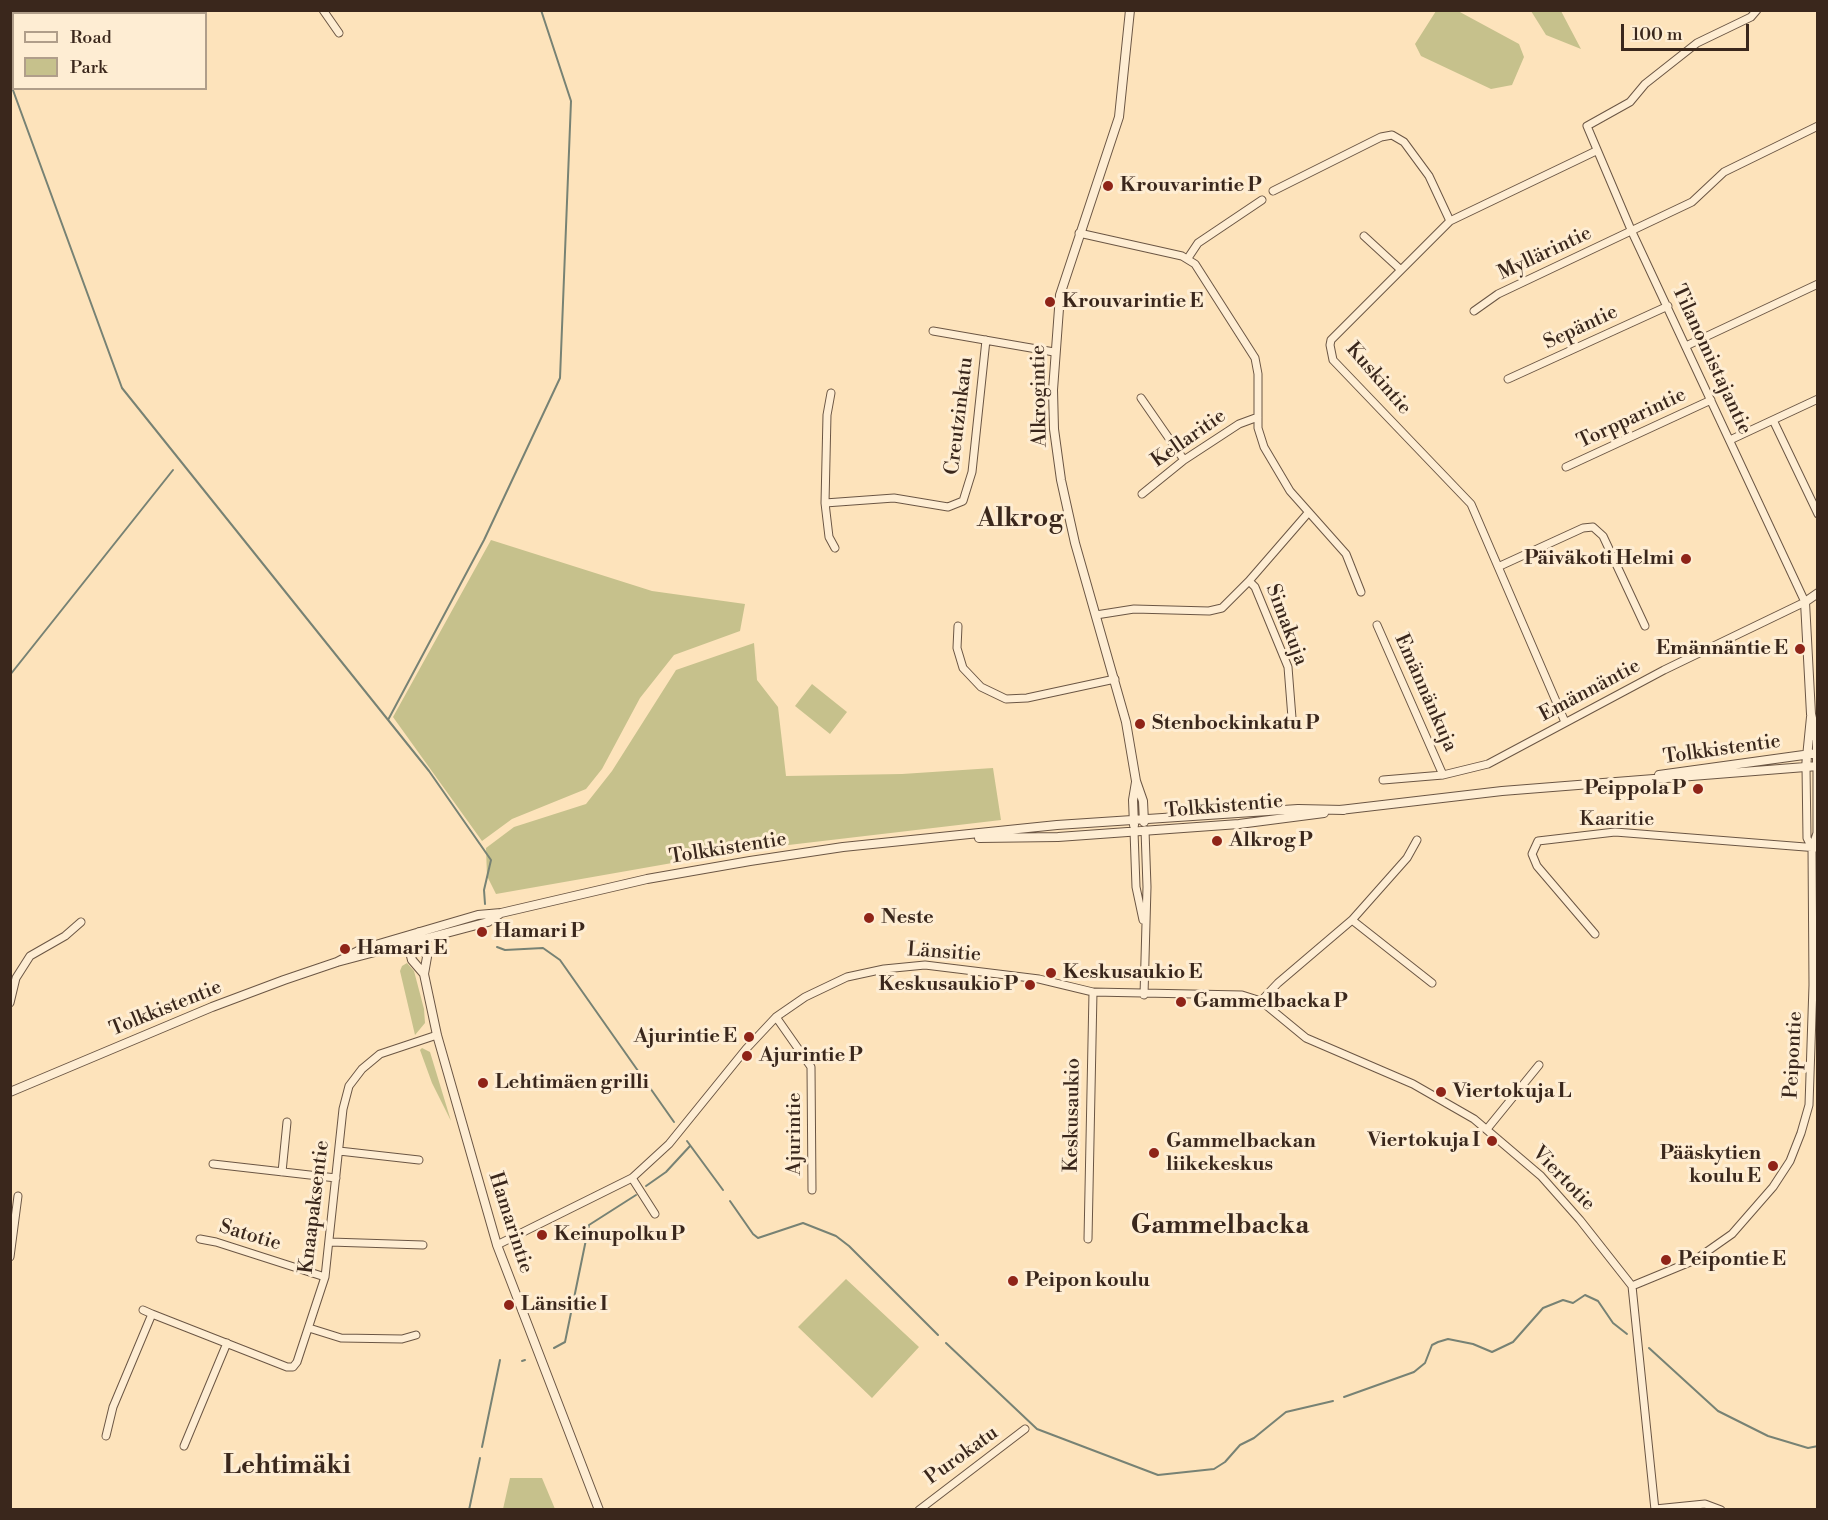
<!DOCTYPE html>
<html>
<head>
<meta charset="utf-8">
<style>
	body { margin:0 }
	#map { position:relative; width:1828px; height:1520px; overflow:hidden; background:#fde3bb; font-family:"Libre Bodoni",serif }
	canvas { display:block }
	.frame { position:absolute; inset:0; border:12px solid #3a271c; pointer-events:none }
	.legend { position:absolute; left:12px; top:12px; width:195px; height:78px; box-sizing:border-box; background:#feedd3; border:2px solid #b09e8a; margin:0; padding:8px 10px; list-style:none; font-size:18px; color:#3a271c }
	.legend li { display:flex; align-items:center; gap:12px; height:30px }
	.legend b { width:30px; border:2px solid #b09e8a }
	.scale { position:absolute; left:1621px; top:24px; width:128px; height:27px; box-sizing:border-box; border:3px solid #3a271c; border-top:0; padding-left:8px; font-size:18px; line-height:21px; white-space:nowrap; color:#3a271c; -webkit-text-stroke:4px #feedd3; paint-order:stroke }
</style>
</head>
<body>
<div id="map">
<canvas width="1828" height="1520"></canvas>
<div class="frame"></div>
<ul class="legend">
<li><b style="height:8px;background:#feedd3"></b>Road</li>
<li><b style="height:16px;background:#c6c18c"></b>Park</li>
</ul>
<div class="scale">100 m</div>
</div>
<script>
const c = document.querySelector('canvas').getContext('2d');
c.lineJoin = 'round';
function fillPath(path, color) {
  c.fillStyle = color;
  c.fill(path, 'evenodd');
}
function shape(rows) {
  const path = new Path2D();
  for (const r of rows) {
    path.moveTo(r[0], r[1]);
    for (let i = 2; i < r.length; i += 2) path.lineTo(r[i], r[i + 1]);
  }
  return path;
}
function strokePath(path, color, width, dash) {
  c.strokeStyle = color;
  c.lineWidth = width;
  c.lineCap = dash ? 'butt' : 'round';
  c.setLineDash(dash || []);
  c.stroke(path);
}
function drawText(font, color, halo, rows, align = 'center') {
  c.font = font + ' "Libre Bodoni",serif';
  c.lineWidth = 6;
  c.setLineDash([]);
  c.textBaseline = 'middle';
  c.strokeStyle = halo;
  c.fillStyle = color;
  for (const [text, x, y, turn = 0] of rows) {
    c.save();
    c.translate(x, y);
    c.rotate((+turn || 0) * Math.PI / 180);
    c.textAlign = isNaN(turn) ? turn : align;
    if (halo) c.strokeText(text, 0, 0);
    c.fillText(text, 0, 0);
    c.restore();
  }
}
const green = shape([
	[1436,11,1458,11,1519,44,1524,57,1512,85,1491,89,1421,56,1415,44],
	[1531,11,1561,11,1581,49,1546,35],
	[491,540,652,591,745,604,740,631,674,655,640,698,602,769,586,789,512,819,482,841,393,717],
	[754,643,757,680,778,707,786,776,902,774,993,768,1001,820,746,850,496,894,487,876,486,848,514,827,586,804,612,771,676,670],
	[812,684,847,712,830,734,795,706],
	[407,963,414,971,424,1009,425,1023,415,1035,400,971,402,966],
	[422,1048,430,1052,451,1121,432,1083,420,1050],
	[846,1279,919,1347,872,1398,798,1327],
	[510,1478,542,1478,555,1509,503,1509]
]);
const stream = shape([
	[10,82,122,388,429,771,491,860,484,890,485,904],
	[10,675,173,470],
	[388,720,484,540,560,378,571,101,541,10],
	[497,947,505,950,543,948,560,960,674,1122],
	[687,1141,723,1190],
	[646,1186,666,1172,690,1146],
	[730,1201,753,1234,758,1238,803,1223,836,1236,849,1246,938,1335],
	[946,1343,1037,1429,1158,1475,1214,1469,1225,1462,1240,1445,1254,1438,1286,1412,1333,1401],
	[554,1348,565,1342,589,1225,636,1195],
	[1649,1348,1718,1411,1768,1436,1808,1448,1818,1446],
	[522,1361,525,1360],
	[1344,1397,1414,1372,1425,1363,1432,1345,1438,1342,1448,1339,1473,1344,1492,1352,1513,1342,1543,1308,1563,1300,1573,1303,1585,1295,1598,1301,1613,1323,1627,1334],
	[482,1447,500,1360],
	[469,1510,480,1458]
]);
const minor = shape([
	[323,10,339,33],
	[1273,191,1381,137,1392,135,1404,142,1429,176,1450,221],
	[1079,233,1182,256,1195,264,1255,358,1258,374,1258,428,1264,447,1290,491,1346,554,1361,592],
	[1364,236,1401,270],
	[1188,258,1198,243,1262,200],
	[1474,311,1498,294,1692,202,1724,172,1818,126],
	[933,331,1054,352],
	[1686,346,1818,284],
	[1508,379,1668,306],
	[831,393,827,415,825,503,829,537,835,548],
	[1141,398,1184,460],
	[1773,420,1818,514],
	[1730,440,1818,399],
	[1566,467,1711,400],
	[1142,494,1184,460,1239,424,1258,417],
	[825,503,894,498,948,507,963,501,972,472,986,340],
	[1500,566,1583,528,1593,527,1603,536,1645,626],
	[1249,581,1255,587,1288,667,1292,718],
	[1096,615,1134,609,1209,611,1222,608,1249,581,1308,513],
	[1377,625,1443,775],
	[958,626,957,648,963,668,981,687,1006,699,1027,698,1115,679],
	[1565,722,1471,504,1333,360,1330,345,1331,340,1450,221,1596,151],
	[1383,780,1443,775,1488,764,1664,670,1805,602,1632,232,1587,126,1630,102,1645,84,1697,43,1751,17,1757,10],
	[1134,831,1136,887,1143,920],
	[1812,848,1817,833,1817,766],
	[1352,920,1432,983],
	[1595,934,1537,866,1532,854,1538,841,1615,832,1818,848],
	[1144,995,1147,887,1145,830],
	[1261,1001,1278,983,1352,920,1407,858,1417,840],
	[10,1003,16,978,30,956,65,936,81,922],
	[776,1017,811,1067,812,1190],
	[1487,1129,1539,1065],
	[339,1151,419,1160],
	[213,1164,336,1178],
	[282,1172,287,1122],
	[632,1178,655,1214],
	[200,1239,216,1242,325,1277],
	[1088,1239,1093,992],
	[330,1242,423,1245],
	[497,1245,632,1178,669,1144,746,1049,776,1017,805,997,847,977,884,969,925,965,1039,979,1093,992,1242,995,1261,1001,1306,1038,1413,1084,1474,1119,1541,1176,1580,1220,1632,1286,1655,1510],
	[10,1257,18,1196],
	[1632,1286,1695,1260,1732,1234,1773,1187,1790,1161,1801,1133,1809,1105,1813,985,1812,848,1807,838,1806,767],
	[143,1310,152,1314],
	[309,1328,341,1338,402,1339,416,1335],
	[106,1436,113,1407,152,1314,287,1367,293,1367,297,1362,325,1277,343,1109,349,1086,362,1069,380,1054,437,1035],
	[184,1446,227,1343],
	[1655,1509,1705,1504,1721,1510],
	[919,1510,1025,1429]
]);
const tertiary = shape([
	[1130,10,1119,117,1060,295,1053,390,1054,429,1061,480,1075,543,1126,722,1136,781,1143,801,1144,822],
	[1817,766,1817,740,1811,714,1805,602,1818,593],
	[1806,767,1811,717],
	[1659,775,1818,753],
	[1340,810,1502,791,1818,766],
	[1134,825,1133,800,1136,782],
	[979,838,1058,837,1239,824,1324,813],
	[419,932,427,957,424,974,437,1035,497,1245,599,1510],
	[407,940,412,960,424,974],
	[337,962,362,949,478,915,501,913,647,879,750,861,843,847,1057,825,1298,809,1344,810],
	[10,1092,212,1007,284,980,337,962,488,922,501,913]
]);
const markers = [
	[1108,186,6,"#8f2418"],
	[1050,302,6,"#8f2418"],
	[1686,559,6,"#8f2418"],
	[1800,649,6,"#8f2418"],
	[1140,724,6,"#8f2418"],
	[1698,789,6,"#8f2418"],
	[1217,841,6,"#8f2418"],
	[869,918,6,"#8f2418"],
	[482,932,6,"#8f2418"],
	[345,949,6,"#8f2418"],
	[1051,973,6,"#8f2418"],
	[1030,985,6,"#8f2418"],
	[1181,1002,6,"#8f2418"],
	[749,1037,6,"#8f2418"],
	[747,1056,6,"#8f2418"],
	[483,1083,6,"#8f2418"],
	[1441,1092,6,"#8f2418"],
	[1492,1141,6,"#8f2418"],
	[1154,1153,6,"#8f2418"],
	[1773,1166,6,"#8f2418"],
	[542,1235,6,"#8f2418"],
	[1666,1260,6,"#8f2418"],
	[1013,1281,6,"#8f2418"],
	[509,1305,6,"#8f2418"]
];
const poiNames = [
	["Krouvarintie P",1120,186],
	["Krouvarintie E",1062,302],
	["Päiväkoti Helmi",1674,559,"right"],
	["Emännäntie E",1788,649,"right"],
	["Stenbockinkatu P",1152,724],
	["Peippola P",1686,789,"right"],
	["Alkrog P",1229,841],
	["Neste",881,918],
	["Hamari P",494,932],
	["Hamari E",357,949],
	["Keskusaukio E",1063,973],
	["Keskusaukio P",1018,985,"right"],
	["Gammelbacka P",1193,1002],
	["Ajurintie E",737,1037,"right"],
	["Ajurintie P",759,1056],
	["Lehtimäen grilli",495,1083],
	["Viertokuja L",1453,1092],
	["Viertokuja I",1480,1141,"right"],
	["Gammelbackan",1166,1142],
	["liikekeskus",1166,1165],
	["Pääskytien",1761,1154,"right"],
	["koulu E",1761,1177,"right"],
	["Keinupolku P",554,1235],
	["Peipontie E",1678,1260],
	["Peipon koulu",1025,1281],
	["Länsitie I",521,1305]
];
const streetNames = [
	["Myllärintie",1545,254,-25],
	["Sepäntie",1581,328,-25],
	["Tilanomistajantie",1711,360,65],
	["Kuskintie",1378,379,49],
	["Alkrogintie",1040,396,-91],
	["Creutzinkatu",960,416,-83],
	["Torpparintie",1632,419,-25],
	["Kellaritie",1189,439,-35],
	["Simakuja",1286,625,69],
	["Emännäntie",1590,691,-28],
	["Emännänkuja",1425,693,66],
	["Tolkkistentie",1722,750,-8],
	["Tolkkistentie",1224,807,-5],
	["Kaaritie",1617,820],
	["Tolkkistentie",728,849,-9],
	["Länsitie",944,953,4],
	["Tolkkistentie",166,1009,-22],
	["Peipontie",1794,1055,-87],
	["Keskusaukio",1073,1115,-89],
	["Ajurintie",795,1134,-90],
	["Viertotie",1563,1179,46],
	["Knaapaksentie",315,1207,-83],
	["Hamarintie",510,1223,72],
	["Satotie",250,1236,17],
	["Purokatu",962,1456,-36]
];
const districtNames = [
	["Alkrog",1020,520],
	["Gammelbacka",1220,1227],
	["Lehtimäki",287,1467]
];
fillPath(green, '#c6c18c');
strokePath(stream, '#778274', 2);
strokePath(minor, '#6b5644', 9);
strokePath(tertiary, '#6b5644', 10);
strokePath(minor, '#feedd3', 7);
strokePath(tertiary, '#feedd3', 8);
for (const [x, y, r, color] of markers) {
  const dot = new Path2D();
  dot.arc(x, y, r, 0, 2 * Math.PI);
  c.fillStyle = color;
  c.fill(dot);
  strokePath(dot, '#feedd3', 2);
}
drawText('bold 20px', '#3a271c', '#feedd3', poiNames, 'left');
drawText('20px', '#3a271c', '#feedd3', streetNames);
drawText('bold 26px', '#3a271c', '#feedd3', districtNames);
</script>
</body>
</html>
